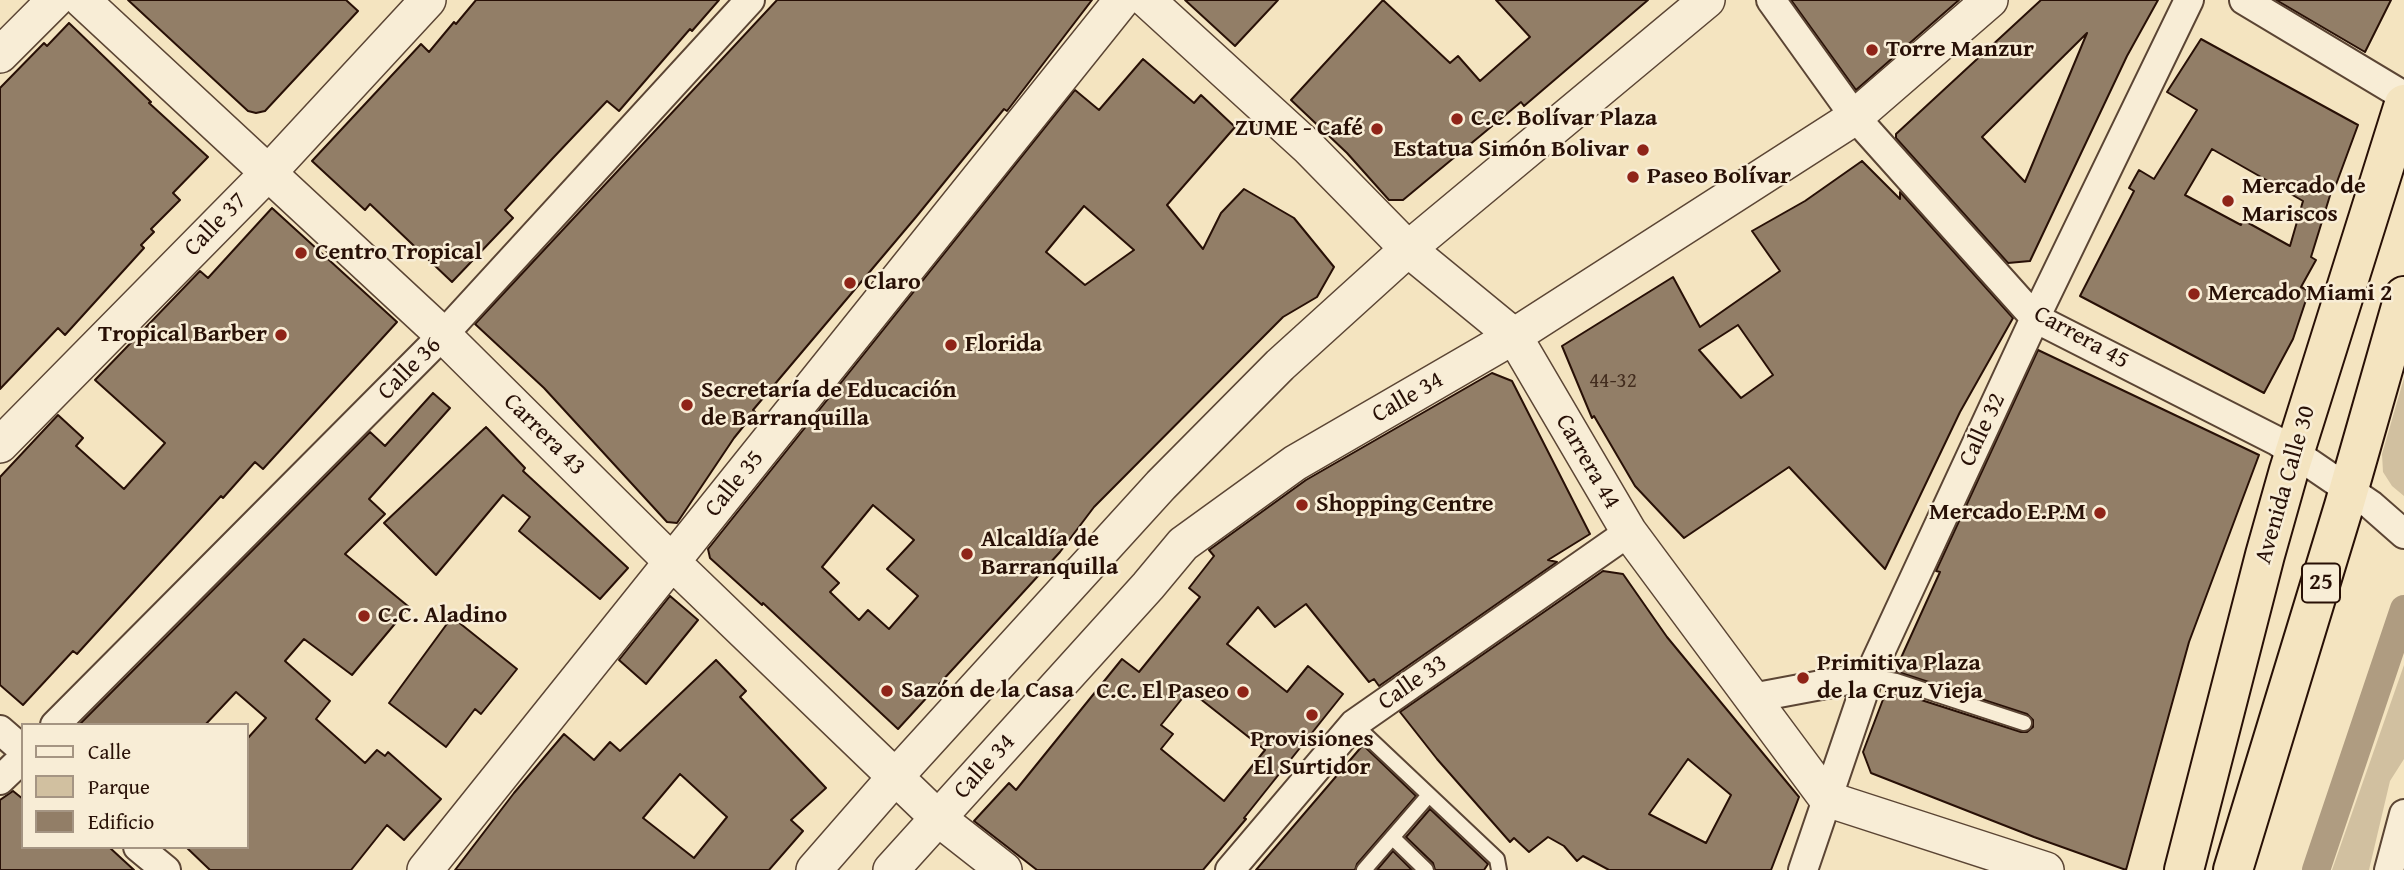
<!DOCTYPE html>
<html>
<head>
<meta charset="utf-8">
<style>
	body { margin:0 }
	#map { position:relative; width:2404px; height:870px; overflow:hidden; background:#f4e4c0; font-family:"Gentium Book Plus",serif }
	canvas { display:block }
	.legend { position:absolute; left:21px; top:723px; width:228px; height:126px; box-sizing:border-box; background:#f8edd6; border:2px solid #a59583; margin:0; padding:9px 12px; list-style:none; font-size:21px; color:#281006 }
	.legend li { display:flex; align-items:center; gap:14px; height:35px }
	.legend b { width:35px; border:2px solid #a59583 }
</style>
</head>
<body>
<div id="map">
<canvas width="2404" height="870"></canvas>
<ul class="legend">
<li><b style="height:9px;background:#f8edd6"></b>Calle</li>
<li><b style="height:19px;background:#d1c0a0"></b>Parque</li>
<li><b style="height:19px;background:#927e67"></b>Edificio</li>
</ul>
</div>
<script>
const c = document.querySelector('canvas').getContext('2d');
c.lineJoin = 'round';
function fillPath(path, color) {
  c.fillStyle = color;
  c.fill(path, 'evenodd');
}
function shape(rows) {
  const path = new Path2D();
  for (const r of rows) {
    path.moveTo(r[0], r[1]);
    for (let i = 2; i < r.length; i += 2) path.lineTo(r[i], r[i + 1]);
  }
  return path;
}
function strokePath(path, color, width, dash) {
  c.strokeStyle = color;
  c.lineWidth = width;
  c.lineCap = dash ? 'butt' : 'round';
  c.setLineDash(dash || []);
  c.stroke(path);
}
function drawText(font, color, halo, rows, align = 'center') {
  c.font = font + ' "Gentium Book Plus",serif';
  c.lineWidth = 5;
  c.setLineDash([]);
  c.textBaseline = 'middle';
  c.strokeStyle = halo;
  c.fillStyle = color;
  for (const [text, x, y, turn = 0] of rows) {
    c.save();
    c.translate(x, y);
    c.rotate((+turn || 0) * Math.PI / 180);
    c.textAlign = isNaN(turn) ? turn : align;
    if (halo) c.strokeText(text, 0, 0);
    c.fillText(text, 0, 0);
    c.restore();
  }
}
const green = shape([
	[2404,378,2404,496,2392,486,2383,472,2382,454],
	[2404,665,2404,759,2390,781,2369,870,2332,870]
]);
const canal = shape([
	[2316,870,2404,609]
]);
const building = shape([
	[128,0,346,0,358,11,265,111,256,113,248,111,128,0],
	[476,0,719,0,692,31,690,29,619,111,607,101,553,158,505,210,513,218,452,282,370,204,365,210,312,161,421,44,429,52,454,22,456,24,476,0],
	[777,0,1092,0,1007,111,1004,109,916,217,753,410,755,412,734,438,677,523,667,522,544,388,475,324,777,0],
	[1185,0,1278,0,1235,46,1185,0],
	[1383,0,1450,63,1458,56,1480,81,1530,37,1496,0,1648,0,1524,106,1521,102,1403,200,1389,200,1347,153,1291,100,1383,0],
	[1791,0,1959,0,1856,90,1791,0],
	[2041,0,2158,0,2127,56,2030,261,2008,263,1896,138,1896,134,2041,0],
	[2087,33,2025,182,1982,137,2087,33],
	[2276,0,2391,0,2365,52,2276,0],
	[69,23,151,102,149,103,208,157,173,193,180,200,151,229,154,232,141,245,144,248,65,335,58,328,0,389,0,88,44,43,47,46,69,23],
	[2201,39,2358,125,2334,190,2332,189,2311,257,2316,260,2301,287,2309,291,2293,339,2264,393,2080,296,2134,191,2129,188,2139,170,2154,179,2197,110,2167,92,2201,39],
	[2212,149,2303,201,2290,246,2243,220,2241,225,2185,195,2212,149],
	[1143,59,1194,103,1201,95,1235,127,1167,205,1203,249,1221,213,1244,189,1294,218,1334,267,1317,297,1283,317,1094,507,1060,552,898,729,763,603,762,605,710,558,708,549,1075,90,1099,110,1143,59],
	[1084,206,1134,250,1085,285,1046,252,1084,206],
	[873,505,914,540,887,569,918,596,889,629,868,610,859,620,830,592,839,583,822,567,873,505],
	[1862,161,1900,199,1900,192,2013,318,1960,412,1885,569,1789,467,1684,538,1635,486,1594,416,1592,418,1562,346,1673,277,1700,327,1780,271,1752,231,1805,201,1862,161],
	[1738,325,1773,375,1741,398,1699,350,1738,325],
	[272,208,397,322,263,469,255,462,223,498,221,496,77,654,73,651,23,705,0,685,0,477,58,415,83,438,76,446,124,489,165,443,95,380,200,271,208,278,272,208],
	[2038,350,2259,455,2189,642,2126,870,2034,837,1871,773,1863,752,1887,689,2021,732,2027,732,2033,727,2033,720,2027,714,1895,671,1940,572,1936,571,2038,350],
	[1492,373,1512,381,1590,534,1548,560,1557,562,1379,686,1374,679,1369,682,1306,604,1275,627,1258,607,1227,644,1287,692,1308,666,1343,694,1244,818,1246,819,1203,870,1037,870,974,821,1009,783,1016,790,1122,659,1139,672,1200,597,1189,588,1214,556,1209,550,1306,480,1492,373],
	[1189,690,1265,750,1224,801,1161,749,1173,734,1161,725,1189,690],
	[433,393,450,408,369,499,385,514,345,554,409,607,352,675,304,639,285,661,330,701,316,719,365,763,377,750,385,756,388,752,441,799,404,840,387,825,351,870,210,870,186,847,247,847,247,739,266,718,236,692,205,725,79,725,370,432,385,446,433,393],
	[486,427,525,468,523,471,628,568,600,599,519,531,530,517,503,495,436,575,384,523,486,427],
	[1603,571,1623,574,1667,637,1799,797,1771,870,1609,870,1583,856,1577,861,1564,846,1548,837,1529,852,1514,838,1510,842,1437,759,1400,712,1603,571],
	[1688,759,1731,795,1706,843,1649,814,1688,759],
	[670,596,698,620,646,684,619,660,670,596],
	[452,617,517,669,481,714,475,709,446,747,389,703,452,617],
	[716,660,746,691,740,697,826,788,791,820,803,831,769,870,455,870,514,793,564,734,594,760,610,742,620,751,716,660],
	[680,774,727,817,694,858,643,818,680,774],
	[1363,745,1416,796,1357,864,1355,870,1256,870,1363,745],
	[13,791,23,799,23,847,109,847,134,870,0,870,0,800,13,791],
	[1430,809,1488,864,1484,870,1435,870,1433,863,1406,837,1430,809],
	[1393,851,1412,870,1377,870,1393,851]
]);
const service = shape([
	[1869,676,1896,681,2024,723],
	[1354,724,1497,859,1499,870],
	[1393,838,1426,870],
	[1364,870,1429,795]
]);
const minor = shape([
	[1771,0,1855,117,2035,318,2277,441,2371,505,2404,534],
	[2244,0,2404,96],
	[1752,698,1869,676],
	[55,725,443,335,750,0],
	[0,730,23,750],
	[0,780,23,758],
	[138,847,166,870],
	[1230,870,1354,724,1629,532],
	[1803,870,1869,676,2035,318,2189,0],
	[2389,870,2404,814]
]);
const tertiary = shape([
	[82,0,443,335,672,562,939,819,1004,870],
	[1147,0,1308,147,1408,249,1514,336,1629,532,1827,799,2046,870],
	[0,55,55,0],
	[0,445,268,173,428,0],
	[425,870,1122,0],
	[814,870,896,776,1161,485,1280,365,1408,249,1707,0],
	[891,870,1148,586,1183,544,1295,463,1514,336,1855,117,1990,0]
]);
const trunk = shape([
	[2184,870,2265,555,2289,470,2404,104],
	[2233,870,2344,506,2404,296]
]);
const markers = [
	[1872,50,7,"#8f2418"],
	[1457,119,7,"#8f2418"],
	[1377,129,7,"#8f2418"],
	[1643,150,7,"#8f2418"],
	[1633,177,7,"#8f2418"],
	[2228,201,7,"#8f2418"],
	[301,253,7,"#8f2418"],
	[850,283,7,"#8f2418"],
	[2194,294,7,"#8f2418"],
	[281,335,7,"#8f2418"],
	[951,345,7,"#8f2418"],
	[687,405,7,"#8f2418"],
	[1302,505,7,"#8f2418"],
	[2100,513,7,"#8f2418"],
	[967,554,7,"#8f2418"],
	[364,616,7,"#8f2418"],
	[1803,678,7,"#8f2418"],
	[887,691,7,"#8f2418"],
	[1243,692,7,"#8f2418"],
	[1312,715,7,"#8f2418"]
];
const numberNames = [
	["44-32",1613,382]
];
const shields = [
	[2321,583,38]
];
const shieldNames = [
	["25",2321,583]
];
const poiNames = [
	["Torre Manzur",1886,50],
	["C.C. Bolívar Plaza",1471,119],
	["ZUME - Café",1363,129,"right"],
	["Estatua Simón Bolivar",1629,150,"right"],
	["Paseo Bolívar",1647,177],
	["Mercado de",2242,187],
	["Mariscos",2242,215],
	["Centro Tropical",315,253],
	["Claro",864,283],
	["Mercado Miami 2",2208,294],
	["Tropical Barber",267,335,"right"],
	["Florida",965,345],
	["Secretaría de Educación",701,391],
	["de Barranquilla",701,419],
	["Shopping Centre",1316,505],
	["Mercado E.P.M",2086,513,"right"],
	["Alcaldía de",981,540],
	["Barranquilla",981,568],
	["C.C. Aladino",378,616],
	["Primitiva Plaza",1817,664],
	["de la Cruz Vieja",1817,692],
	["Sazón de la Casa",901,691],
	["C.C. El Paseo",1229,692,"right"],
	["Provisiones",1312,740,"center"],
	["El Surtidor",1312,768,"center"]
];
const streetNames = [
	["Calle 37",216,225,-46],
	["Carrera 45",2081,338,29],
	["Calle 36",410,369,-45],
	["Calle 34",1408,398,-30],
	["Calle 32",1983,430,-65],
	["Carrera 43",544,435,45],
	["Carrera 44",1587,462,60],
	["Calle 35",735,484,-51],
	["Avenida Calle 30",2286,485,-74],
	["Calle 33",1413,683,-35],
	["Calle 34",985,767,-48]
];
fillPath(green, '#d1c0a0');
strokePath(canal, '#af9c81', 28);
fillPath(building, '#927e67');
strokePath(building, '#281006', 2);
strokePath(service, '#5b4534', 18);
strokePath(minor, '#5b4534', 32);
strokePath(tertiary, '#5b4534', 38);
strokePath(trunk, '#281006', 42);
strokePath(service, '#f8edd6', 14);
strokePath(minor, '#f8edd6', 28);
strokePath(tertiary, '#f8edd6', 35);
strokePath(trunk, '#f4e4c0', 38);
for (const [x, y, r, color] of markers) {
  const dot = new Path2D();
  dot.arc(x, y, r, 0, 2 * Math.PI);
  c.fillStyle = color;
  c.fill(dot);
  strokePath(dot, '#f8edd6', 2.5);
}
drawText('21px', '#422c1e', null, numberNames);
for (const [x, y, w] of shields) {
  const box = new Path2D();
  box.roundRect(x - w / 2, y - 19.5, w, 39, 5);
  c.fillStyle = '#f8edd6';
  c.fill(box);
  strokePath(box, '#281006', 2);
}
drawText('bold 23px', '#281006', null, shieldNames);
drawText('bold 24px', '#281006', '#f8edd6', poiNames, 'left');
drawText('24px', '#281006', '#f8edd6', streetNames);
</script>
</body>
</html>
